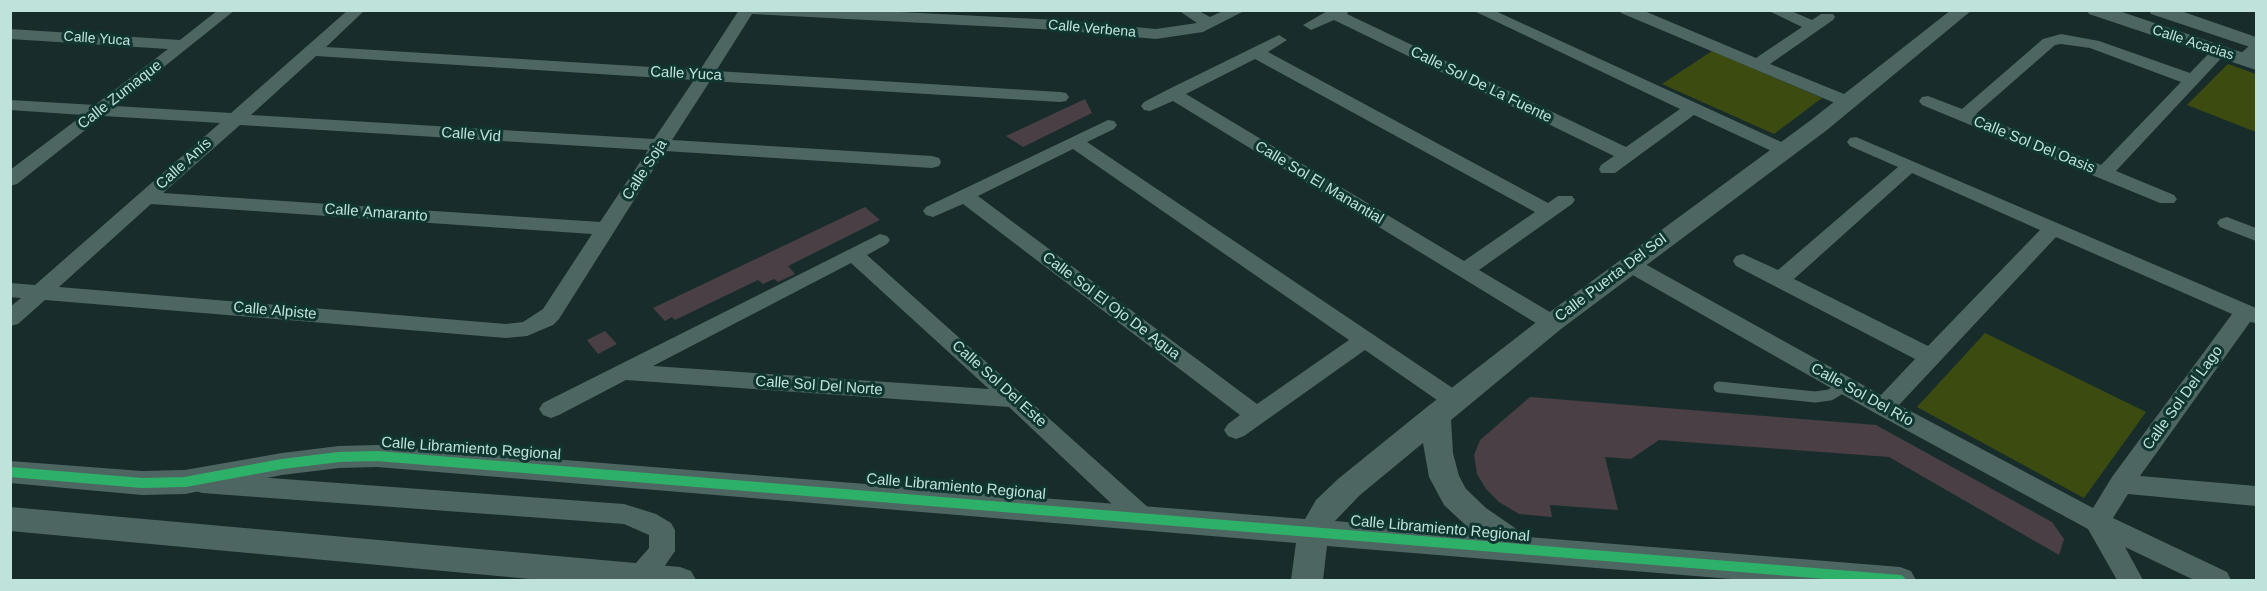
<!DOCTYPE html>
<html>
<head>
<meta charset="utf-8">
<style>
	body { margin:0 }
	#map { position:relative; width:2267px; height:591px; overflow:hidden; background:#182d2b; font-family:Helvetica,sans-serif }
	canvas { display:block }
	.frame { position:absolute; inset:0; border:12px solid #bfe2db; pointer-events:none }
</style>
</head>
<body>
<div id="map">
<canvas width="2267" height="591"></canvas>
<div class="frame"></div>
</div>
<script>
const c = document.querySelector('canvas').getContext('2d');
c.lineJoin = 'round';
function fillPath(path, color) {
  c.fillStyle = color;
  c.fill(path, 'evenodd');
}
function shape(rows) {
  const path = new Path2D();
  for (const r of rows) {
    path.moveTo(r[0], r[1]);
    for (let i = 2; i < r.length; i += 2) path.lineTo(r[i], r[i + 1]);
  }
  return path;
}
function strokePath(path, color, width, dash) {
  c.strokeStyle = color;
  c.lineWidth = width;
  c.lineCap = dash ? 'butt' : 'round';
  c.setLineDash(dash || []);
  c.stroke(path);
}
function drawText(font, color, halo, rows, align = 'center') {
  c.font = font + ' Helvetica,sans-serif';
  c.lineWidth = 6;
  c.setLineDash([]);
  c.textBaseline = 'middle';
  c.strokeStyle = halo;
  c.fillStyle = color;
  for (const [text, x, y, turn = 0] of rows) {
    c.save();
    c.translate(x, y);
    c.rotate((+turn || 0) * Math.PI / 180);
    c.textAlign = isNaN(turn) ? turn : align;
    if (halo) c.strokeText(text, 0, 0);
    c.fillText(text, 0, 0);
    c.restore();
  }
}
const green = shape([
	[1712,51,1822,98,1774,134,1662,84],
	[2228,64,2256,74,2256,132,2187,105],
	[1985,333,2146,412,2084,498,1917,407]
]);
const building = shape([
	[1085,99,1092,113,1023,147,1006,136],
	[865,207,880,220,788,266,795,274,778,282,774,279,763,284,758,280,675,320,672,317,665,321,653,308],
	[605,331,617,344,598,354,587,340],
	[1530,397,1876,425,2052,522,2064,539,2059,555,1889,457,1659,440,1631,459,1605,457,1618,510,1550,505,1552,517,1519,514,1499,502,1486,489,1477,474,1474,455,1480,440]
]);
const service = shape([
	[1719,387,1815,397,1830,395,1845,386]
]);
const minor = shape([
	[218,10,235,10,115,106,231,113,348,10,365,10,326,47,700,70,739,10,861,10,1058,20,1156,29,1197,23,1178,10,1197,10,1210,17,1225,10,1246,10,1203,32,1156,39,1058,30,752,14,716,71,1060,92,1066,93,1069,97,1066,101,1060,102,710,81,672,140,932,156,939,158,941,162,939,166,932,168,665,151,559,319,553,325,527,336,506,338,45,300,18,324,10,326,10,307,21,298,10,297,10,283,35,285,220,123,103,116,17,184,10,186,10,170,83,115,10,110,10,100,95,105,168,49,10,39,10,29,180,40,218,10],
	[316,56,694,80,654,139,251,115,316,56],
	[240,125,648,150,600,222,163,193,240,125],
	[151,204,592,234,543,309,523,322,506,324,59,287,151,204],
	[1329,10,1349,10,1347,14,1626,147,1680,109,1472,10,1493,10,1790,146,1793,150,1790,154,1784,155,1778,154,1694,115,1615,173,1601,173,1599,169,1601,165,1614,156,1334,20,1311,30,1303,25,1329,10],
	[1620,10,1642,10,1756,58,1802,27,1767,10,1789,10,1812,20,1821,14,1833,14,1835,17,1833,20,1770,64,1854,98,1857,102,1854,106,1848,107,1842,106,1621,13,1620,10],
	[2061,34,2099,41,2190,73,2214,48,2226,48,2228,51,2116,171,2174,195,2177,199,2174,203,2160,203,1922,105,1919,101,1922,97,1928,96,1962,109,2043,39,2061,34],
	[2061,44,2090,48,2181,82,2101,165,1976,114,2055,45,2061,44],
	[1279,35,1287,40,1268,52,1548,203,1558,196,1572,196,1575,200,1572,204,1479,270,1560,318,1563,323,1560,328,1552,330,1544,328,1173,101,1150,111,1144,110,1141,106,1144,102,1167,90,1279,35],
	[1255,59,1535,212,1464,261,1186,94,1255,59],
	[2256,43,2256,57,2250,64,2238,64,2236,60,2238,56,2250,45,2256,43],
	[1108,120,1114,121,1117,125,1114,129,1087,142,1463,395,1466,401,1463,407,1455,409,1447,407,1365,350,1244,436,1236,439,1228,436,1224,430,1228,424,1240,415,963,204,933,217,926,215,923,211,926,207,1108,120],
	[1073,149,1349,340,1257,404,978,196,1073,149],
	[1856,137,2256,308,2256,323,2250,322,2140,476,2256,486,2256,506,2128,494,2113,518,2227,572,2231,580,2194,580,2125,547,2143,580,2117,580,2088,529,1875,413,1622,269,1619,264,1622,259,1629,257,1636,259,1881,395,1915,359,1736,266,1733,261,1736,256,1743,254,1778,270,1898,167,1850,146,1847,142,1850,138,1856,137],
	[1912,173,2040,230,1928,346,1794,279,1912,173],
	[2056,237,2232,314,2112,477,2093,508,1899,405,2056,237],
	[2227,217,2256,228,2256,241,2220,227,2217,223,2220,219,2227,217],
	[880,234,887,236,890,240,887,244,867,255,1151,510,1155,517,1151,524,1142,527,1133,524,1009,407,626,380,559,415,551,418,543,415,539,409,543,403,880,234],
	[851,263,989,389,653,366,851,263],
	[202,473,624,504,656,514,671,523,675,530,675,551,655,580,624,580,628,572,649,548,649,535,624,524,202,493,193,490,190,483,193,476,202,473]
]);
const tertiary = shape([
	[1951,10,1972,10,1827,130,1561,329,1451,420,1453,453,1459,476,1466,489,1486,508,1528,537,1900,567,1911,571,1916,580,1744,580,1327,546,1323,580,1291,580,1296,543,377,467,339,468,282,475,185,494,142,495,10,483,10,461,142,471,185,470,282,453,339,446,377,445,1305,519,1316,500,1338,479,1427,407,1543,317,1811,120,1951,10],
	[1423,443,1429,477,1444,505,1474,533,1335,521,1360,495,1423,443],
	[2087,10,2116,10,2256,57,2256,70,2089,14,2087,10],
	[2149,10,2178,10,2256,37,2256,49,2151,14,2149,10],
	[10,507,680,567,691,571,696,580,541,580,10,531,10,507]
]);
const cycleway = shape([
	[10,472,142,483,185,482,282,464,339,457,377,456,1900,580]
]);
const farStreetnames = [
	["Calle Verbena",1092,29,5],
	["Calle Yuca",97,39,4],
	["Calle Acacias",2193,43,18]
];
const streetNames = [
	["Calle Yuca",686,74,3],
	["Calle Sol De La Fuente",1481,85,26],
	["Calle Zumaque",120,95,-38],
	["Calle Vid",471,135,4],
	["Calle Sol Del Oasis",2034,145,22],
	["Calle Anís",184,164,-42],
	["Calle Soja",645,170,-57],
	["Calle Sol El Manantial",1319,183,31],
	["Calle Amaranto",376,213,4],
	["Calle Puerta Del Sol",1611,278,-37],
	["Calle Sol El Ojo De Agua",1111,306,37],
	["Calle Alpiste",275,311,5],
	["Calle Sol Del Este",999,384,42],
	["Calle Sol Del Norte",819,386,4],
	["Calle Sol Del Río",1862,395,29],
	["Calle Sol Del Lago",2183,398,-54],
	["Calle Libramiento Regional",471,449,4],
	["Calle Libramiento Regional",956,487,5],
	["Calle Libramiento Regional",1440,529,5]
];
fillPath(green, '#3c4c10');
fillPath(building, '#493f45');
strokePath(service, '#4e6662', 11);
fillPath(minor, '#4e6662');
fillPath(tertiary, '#4e6662');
strokePath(cycleway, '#2db169', 10);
drawText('14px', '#bfe2db', '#0f3631', farStreetnames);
drawText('15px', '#bfe2db', '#0f3631', streetNames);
</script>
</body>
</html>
